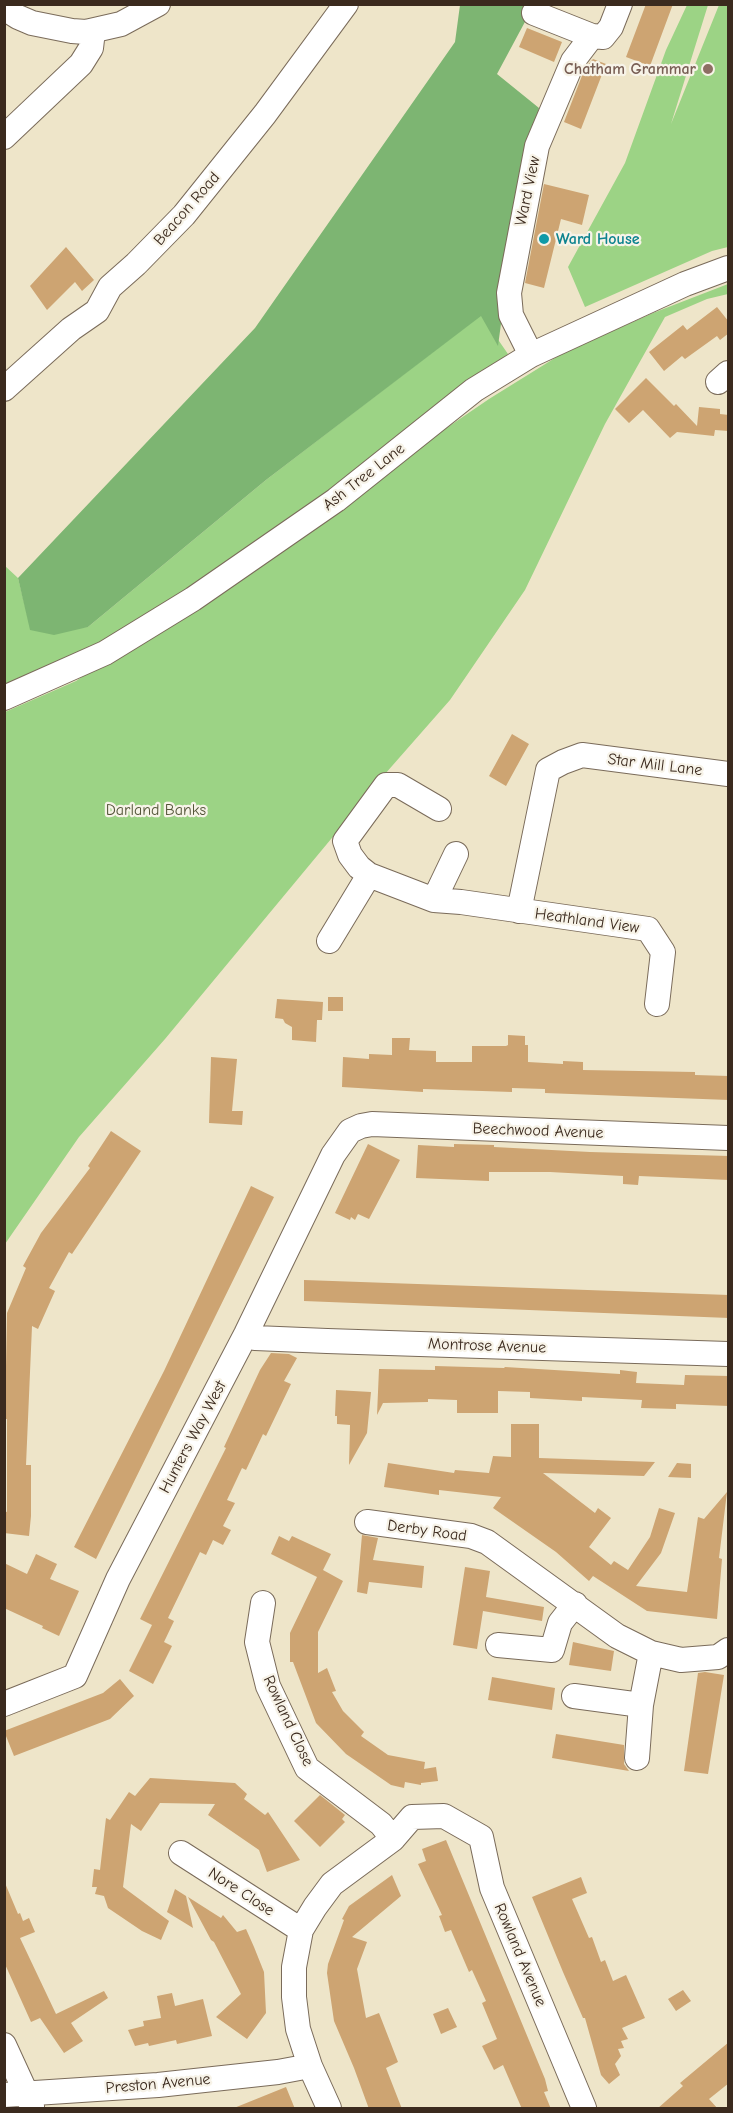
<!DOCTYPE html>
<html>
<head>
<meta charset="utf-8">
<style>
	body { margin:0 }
	#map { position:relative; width:733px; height:2113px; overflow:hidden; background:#eee5c9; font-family:"Comic Neue",sans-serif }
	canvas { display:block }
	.frame { position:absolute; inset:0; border:6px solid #3b2a1e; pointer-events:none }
</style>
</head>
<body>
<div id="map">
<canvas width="733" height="2113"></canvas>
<div class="frame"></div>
</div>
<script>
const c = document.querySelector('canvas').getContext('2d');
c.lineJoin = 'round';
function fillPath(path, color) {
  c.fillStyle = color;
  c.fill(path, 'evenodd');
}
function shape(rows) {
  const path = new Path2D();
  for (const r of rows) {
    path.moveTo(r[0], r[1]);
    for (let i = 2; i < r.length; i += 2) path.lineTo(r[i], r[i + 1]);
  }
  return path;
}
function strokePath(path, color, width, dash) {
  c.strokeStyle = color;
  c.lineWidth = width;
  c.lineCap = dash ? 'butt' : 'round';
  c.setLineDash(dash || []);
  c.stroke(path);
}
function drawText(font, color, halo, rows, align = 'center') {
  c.font = font + ' "Comic Neue",sans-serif';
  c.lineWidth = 4.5;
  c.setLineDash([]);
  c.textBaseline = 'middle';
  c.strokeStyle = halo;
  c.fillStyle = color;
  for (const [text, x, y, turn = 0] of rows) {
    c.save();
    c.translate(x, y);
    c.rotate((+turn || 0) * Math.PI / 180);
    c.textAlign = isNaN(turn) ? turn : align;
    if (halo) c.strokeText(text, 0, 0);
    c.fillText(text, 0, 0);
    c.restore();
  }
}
const green = shape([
	[687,5,708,5,671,124,719,5,728,5,728,247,712,251,585,307,568,267,625,163,666,50],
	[728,284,728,294,707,299,665,317,605,424,525,590,450,700,385,774,165,1039,79,1137,5,1244,5,712,76,681,489,399,563,353,653,313],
	[481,315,508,354,193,599,5,698,4,565,18,578,31,630,88,627,266,480]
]);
const forest = shape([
	[460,5,534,5,497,74,539,108,505,294,498,346,481,316,266,480,88,627,54,635,30,630,18,578,255,328,455,42]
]);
const building = shape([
	[646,4,673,4,650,66,626,57],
	[527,28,562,42,554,62,519,47],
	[593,59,606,64,581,129,564,122,585,68],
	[544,184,589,195,582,225,561,219,544,288,525,283],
	[66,247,94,280,82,291,75,282,47,310,30,286],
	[717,307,729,322,729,333,720,340,717,336,685,359,682,356,664,371,649,352,683,325,687,330],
	[646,378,674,406,676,404,697,426,699,407,720,409,720,414,729,415,729,431,715,430,714,436,677,432,670,438,643,410,629,423,615,409],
	[512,734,529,744,506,786,489,776],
	[328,997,343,997,343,1011,328,1011],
	[277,999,323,1002,322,1020,317,1020,316,1042,292,1040,292,1027,285,1023,283,1019,275,1018],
	[508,1035,525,1036,525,1045,528,1045,528,1062,563,1064,563,1061,583,1062,583,1070,695,1072,695,1075,729,1076,729,1100,545,1093,545,1089,512,1088,512,1092,423,1089,423,1092,342,1087,343,1057,369,1059,369,1054,392,1055,392,1038,410,1038,409,1050,436,1051,436,1062,472,1062,472,1046,506,1046,508,1045],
	[211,1057,237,1059,232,1111,243,1111,242,1125,209,1123],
	[111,1131,141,1151,72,1254,69,1252,49,1288,55,1291,38,1329,32,1326,26,1465,31,1465,31,1516,29,1536,4,1533,4,1511,7,1512,7,1419,5,1419,7,1313,26,1268,23,1266,41,1233,90,1168,88,1166],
	[368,1144,400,1160,369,1219,358,1214,355,1220,351,1217,350,1220,335,1213],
	[454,1144,494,1145,494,1147,590,1152,729,1156,729,1180,639,1176,638,1185,623,1184,623,1176,550,1172,489,1172,489,1181,416,1178,418,1145,454,1147],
	[251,1186,274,1197,96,1559,74,1547,164,1371],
	[304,1280,729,1295,729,1318,304,1301],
	[271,1353,289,1354,297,1358,284,1381,291,1384,266,1436,263,1434,246,1470,242,1468,227,1500,235,1503,223,1526,231,1530,223,1545,213,1540,206,1555,200,1552,168,1618,174,1621,164,1642,172,1646,153,1684,129,1671,152,1625,140,1619,226,1448,224,1447,260,1370],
	[435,1366,504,1368,505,1367,620,1374,620,1370,637,1372,636,1383,684,1385,685,1375,729,1376,729,1406,676,1404,676,1409,641,1408,642,1400,582,1397,582,1401,530,1398,530,1392,498,1391,498,1413,457,1413,457,1400,428,1399,428,1402,383,1403,377,1415,379,1369,435,1370],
	[336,1390,371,1392,367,1433,349,1465,350,1425,337,1424,337,1416,335,1416],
	[511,1424,539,1424,539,1458,655,1462,644,1476,543,1473,595,1513,598,1508,611,1518,589,1547,611,1565,614,1561,628,1570,650,1537,659,1508,675,1513,661,1553,636,1586,687,1592,698,1517,704,1519,727,1492,719,1558,722,1559,717,1619,647,1611,593,1576,589,1581,556,1552,493,1508,501,1497,439,1490,439,1495,384,1487,388,1463,454,1473,455,1470,489,1473,493,1456,511,1457],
	[677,1463,691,1464,691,1478,668,1477],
	[362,1535,378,1538,373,1560,424,1566,422,1588,369,1582,367,1594,357,1592],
	[279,1536,289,1541,292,1536,331,1554,323,1570,343,1581,318,1632,318,1673,327,1668,336,1691,332,1692,343,1711,364,1732,361,1736,388,1755,425,1762,424,1769,436,1767,438,1781,421,1783,421,1785,405,1782,404,1788,391,1785,346,1754,316,1723,293,1662,290,1662,290,1633,317,1577,271,1554],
	[36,1554,57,1564,50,1579,79,1591,59,1636,42,1628,43,1626,4,1608,4,1563,27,1574],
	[465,1567,490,1571,486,1597,544,1607,542,1621,483,1611,477,1649,453,1645],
	[573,1642,614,1651,611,1671,569,1665],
	[705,1672,724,1675,708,1774,684,1771,698,1673],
	[492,1677,555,1688,552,1710,488,1700],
	[120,1679,134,1696,110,1719,14,1756,4,1731,103,1693],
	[556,1734,624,1745,624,1764,629,1771,552,1758],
	[150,1778,235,1783,247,1794,244,1799,265,1815,268,1812,300,1860,267,1872,259,1850,208,1815,215,1804,160,1803,141,1831,131,1824,123,1887,169,1921,161,1940,142,1931,108,1908,104,1896,95,1894,97,1887,92,1887,94,1869,100,1870,106,1818,110,1820,129,1792,135,1796],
	[320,1795,345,1815,342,1819,345,1822,320,1847,294,1821],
	[446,1840,545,2079,548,2091,544,2092,551,2109,522,2109,503,2065,494,2070,482,2046,497,2039,482,2003,486,2001,472,1970,469,1972,451,1930,445,1932,439,1916,442,1915,418,1864,426,1861,422,1849],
	[392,1875,401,1896,352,1937,367,1942,357,1969,366,2018,379,2013,398,2062,386,2068,402,2109,369,2109,354,2068,334,2021,327,1973,328,1964,344,1920,342,1919,349,1906],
	[581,1877,587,1893,572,1899,589,1938,592,1937,601,1962,605,1960,613,1981,626,1975,645,2018,622,2028,628,2039,621,2041,624,2048,618,2049,621,2056,615,2064,620,2075,609,2084,601,2075,585,2018,583,2018,563,1972,532,1897],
	[5,1883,18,1914,20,1913,23,1921,29,1918,35,1932,20,1938,56,2014,104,1991,108,1998,71,2023,83,2041,64,2053,40,2018,31,2022,4,1962],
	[175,1889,186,1896,193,1928,167,1912],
	[188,1897,221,1918,223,1915,237,1932,246,1929,254,1947,264,1972,266,2013,247,2039,216,2017,241,1994,214,1942,211,1940],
	[683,1990,691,2001,676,2011,668,1999],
	[172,1993,175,2006,203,1999,212,2036,177,2044,176,2040,149,2046,148,2043,135,2046,128,2030,144,2026,143,2021,161,2018,157,1996],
	[448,2008,457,2027,441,2034,433,2014],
	[729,2042,729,2083,709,2099,718,2109,657,2109,683,2086,680,2083],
	[286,2087,295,2109,234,2109,234,2108]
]);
const minor = shape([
	[4,8,18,17,32,23,72,31,86,32,121,24,158,4],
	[534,13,592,36],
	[4,137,81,64,91,48,93,31],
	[531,355,511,315,509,293,537,146,573,61,592,36,603,37,611,27,620,4],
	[718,382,728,373],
	[4,389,71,329,97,311,110,287,136,264,184,215,265,114,346,4],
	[4,698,105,653,193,599,336,500,474,390,531,355,685,284,728,268],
	[439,809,398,785,386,785,345,841,350,855,359,867,369,875,434,900,461,902,648,929,663,952,657,1004],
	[434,900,456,854],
	[519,911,548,770,563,762,582,755,728,774],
	[329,941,369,875],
	[246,1334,255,1338,327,1341,728,1354],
	[367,1522,471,1536,487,1542,617,1636,651,1653,681,1660,718,1657,728,1650],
	[263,1603,257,1642,268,1686,307,1768,381,1824,393,1839],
	[498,1645,552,1650,560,1623,575,1604],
	[574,1696,641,1705,651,1653],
	[4,1704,75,1676,118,1579,246,1334,333,1155,350,1131,361,1126,372,1124,728,1138],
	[637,1758,641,1705],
	[181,1853,301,1930],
	[4,2045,32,2106],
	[4,2095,158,2085,278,2072,310,2066],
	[329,2108,310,2066,298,2029,294,1997,294,1967,301,1930,315,1907,332,1884,393,1839,412,1817,444,1816,481,1837,492,1888,584,2108]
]);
const markers = [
	[708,69,6,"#8d6e63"],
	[544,239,6,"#0f9aa8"]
];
const educationNames = [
	["Chatham Grammar",696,69]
];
const streetNames = [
	["Ward View",528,191,-78],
	["Beacon Road",187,209,-49],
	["Ash Tree Lane",364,477,-38],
	["Star Mill Lane",655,765,7],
	["Heathland View",587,921,8],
	["Beechwood Avenue",538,1131,2],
	["Montrose Avenue",487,1346,2],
	["Hunters Way West",193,1437,-62],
	["Derby Road",427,1531,8],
	["Rowland Close",288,1721,65],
	["Nore Close",241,1892,33],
	["Rowland Avenue",520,1955,67],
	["Preston Avenue",158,2084,-5]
];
const cultureNames = [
	["Ward House",556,239]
];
const parkNames = [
	["Darland Banks",156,810]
];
fillPath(green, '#9cd385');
fillPath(forest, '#7db572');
fillPath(building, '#cda472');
strokePath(minor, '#7a6b5a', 26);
strokePath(minor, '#fff', 24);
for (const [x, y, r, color] of markers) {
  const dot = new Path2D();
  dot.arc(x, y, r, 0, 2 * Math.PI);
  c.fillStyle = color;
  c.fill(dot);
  strokePath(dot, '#f7f3e8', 2);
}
drawText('bold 16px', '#785e54', '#f7f3e8', educationNames, 'right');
drawText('16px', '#3b2a1e', '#f7f3e8', streetNames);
drawText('bold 16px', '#0d838f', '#f7f3e8', cultureNames, 'left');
drawText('16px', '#535438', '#f7f3e8', parkNames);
</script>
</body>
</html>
